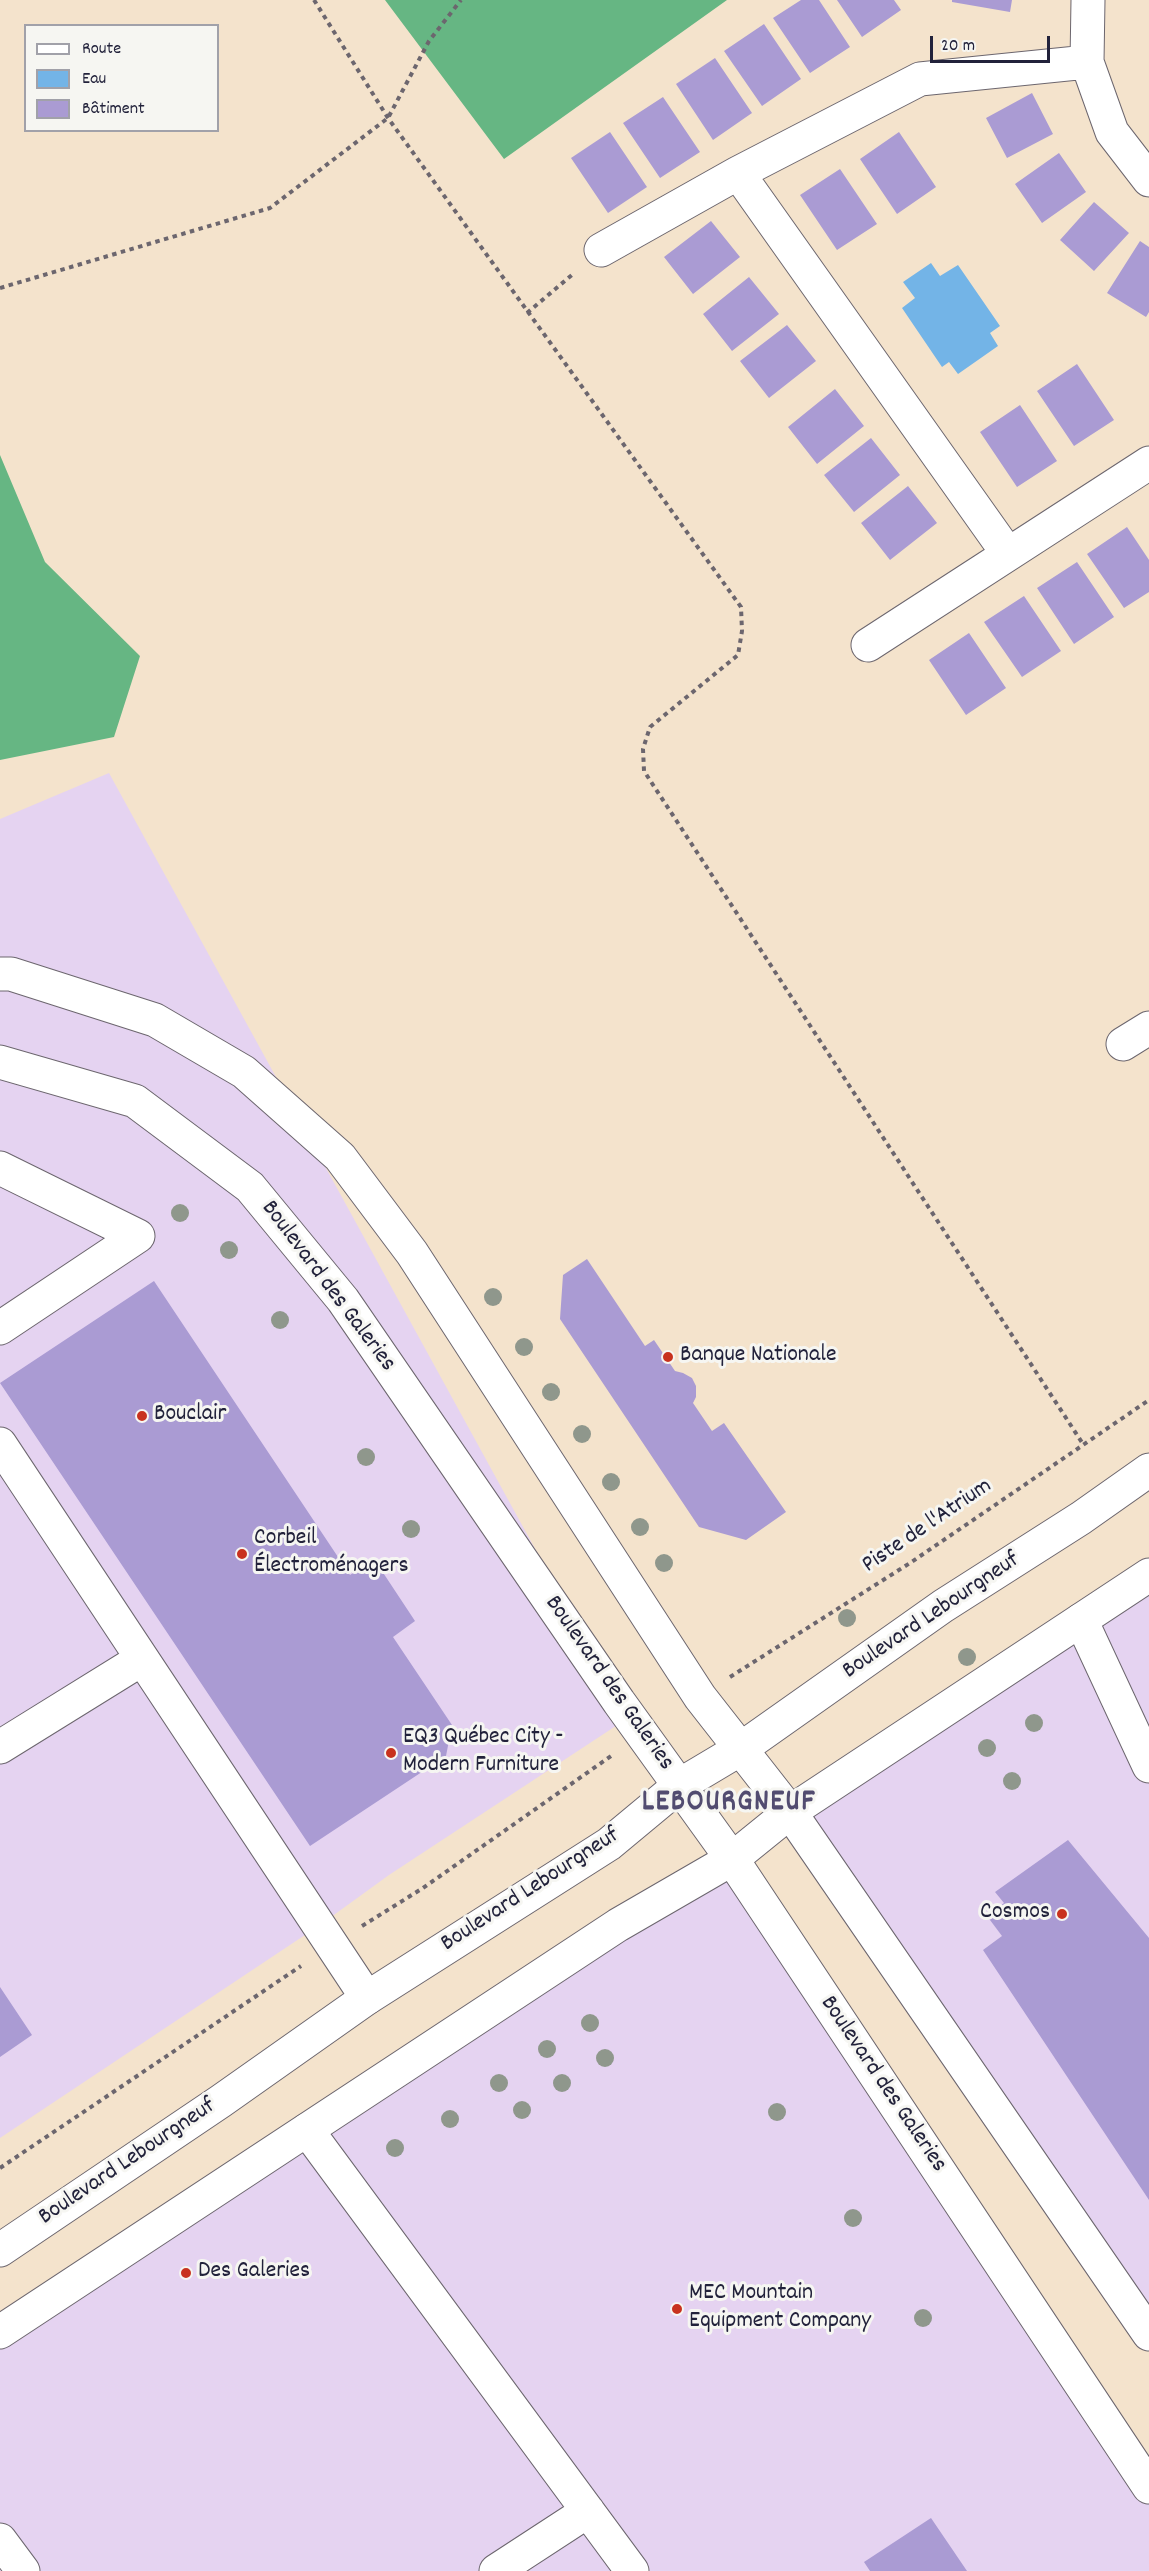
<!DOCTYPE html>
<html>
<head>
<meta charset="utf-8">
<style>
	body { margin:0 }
	#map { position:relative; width:1149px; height:2571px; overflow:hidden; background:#f4e3cc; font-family:Dekko,sans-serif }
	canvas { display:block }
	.legend { position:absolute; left:24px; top:24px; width:195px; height:108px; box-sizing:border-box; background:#f6f6f2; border:2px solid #a1a1a9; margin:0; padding:8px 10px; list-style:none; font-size:18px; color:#22223b }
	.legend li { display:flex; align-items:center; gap:12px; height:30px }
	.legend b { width:30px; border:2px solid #a1a1a9 }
	.scale { position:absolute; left:930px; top:36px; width:120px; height:27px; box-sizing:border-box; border:3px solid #22223b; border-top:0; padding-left:8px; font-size:18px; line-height:21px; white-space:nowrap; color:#22223b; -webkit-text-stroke:4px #f6f6f2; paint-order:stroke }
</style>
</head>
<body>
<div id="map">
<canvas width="1149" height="2571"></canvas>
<ul class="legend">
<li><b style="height:8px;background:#fff"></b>Route</li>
<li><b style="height:16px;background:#73b4e7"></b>Eau</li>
<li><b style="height:16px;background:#aa9bd3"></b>Bâtiment</li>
</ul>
<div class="scale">20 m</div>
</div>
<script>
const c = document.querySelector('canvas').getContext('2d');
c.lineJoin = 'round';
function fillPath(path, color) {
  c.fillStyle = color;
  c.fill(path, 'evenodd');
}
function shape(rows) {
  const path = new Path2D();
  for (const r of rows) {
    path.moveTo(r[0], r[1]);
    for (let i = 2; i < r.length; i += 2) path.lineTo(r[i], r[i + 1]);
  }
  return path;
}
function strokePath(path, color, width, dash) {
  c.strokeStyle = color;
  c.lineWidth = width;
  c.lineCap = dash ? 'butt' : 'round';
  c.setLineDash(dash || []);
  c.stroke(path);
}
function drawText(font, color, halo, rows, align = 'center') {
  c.font = font + ' Dekko,sans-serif';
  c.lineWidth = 6;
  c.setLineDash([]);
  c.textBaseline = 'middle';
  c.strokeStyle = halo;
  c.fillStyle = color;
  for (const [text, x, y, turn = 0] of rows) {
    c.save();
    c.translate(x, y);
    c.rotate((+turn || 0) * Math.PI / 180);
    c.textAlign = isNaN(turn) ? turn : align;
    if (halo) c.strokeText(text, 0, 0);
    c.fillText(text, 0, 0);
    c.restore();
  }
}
const built = shape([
	[109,773,628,1718,389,1875,320,1925,0,2138,0,819],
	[1149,1575,1149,2349,790,1812],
	[732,1859,1149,2488,1149,2571,0,2571,0,2332]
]);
const forest = shape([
	[385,0,727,0,504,159],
	[0,455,45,562,140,656,114,737,0,760]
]);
const water = shape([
	[931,263,940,276,958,265,1000,326,990,333,998,346,958,374,949,362,942,367,902,308,915,298,903,282]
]);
const building = shape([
	[801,0,819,0,850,47,810,73,773,18],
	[837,0,894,0,901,10,862,37],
	[952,0,1012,0,1010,12,952,2],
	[764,24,801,79,762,106,724,51],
	[715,58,752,113,713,140,676,84],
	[1032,93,1053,134,1007,158,986,118],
	[663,97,700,152,660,178,623,123],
	[610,132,647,187,608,213,571,158],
	[899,132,936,187,897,214,860,159],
	[1059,153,1086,192,1042,223,1015,184],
	[840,169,877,224,837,250,800,195],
	[1094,202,1129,233,1094,271,1060,240],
	[711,221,740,257,693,294,664,257],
	[1140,241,1149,247,1149,312,1146,317,1107,293],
	[749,277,779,314,732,351,703,314],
	[787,325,816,361,769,398,740,361],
	[1077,364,1114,420,1074,446,1037,391],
	[835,389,864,426,817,464,788,427],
	[1020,405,1057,461,1017,487,980,432],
	[871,438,900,475,854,512,824,475],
	[908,486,937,523,890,560,861,523],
	[1127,527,1149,560,1149,592,1124,608,1087,554],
	[1077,562,1114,617,1074,644,1037,588],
	[1024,596,1061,651,1022,677,984,622],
	[969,633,1006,688,966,715,929,660],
	[587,1259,645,1346,654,1340,675,1371,683,1373,692,1378,696,1386,696,1397,693,1403,712,1431,724,1423,786,1512,746,1540,699,1527,560,1319,563,1275],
	[154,1281,350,1575,374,1559,415,1621,393,1637,452,1725,446,1756,310,1846,0,1383],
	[1068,1840,1149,1938,1149,2200,983,1950,1002,1936,987,1916,1004,1903,995,1892],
	[0,1987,32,2035,0,2057],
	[931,2518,967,2571,870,2571,864,2562]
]);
const path = shape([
	[314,0,388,118,741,607,742,631,738,655,650,727,643,749,644,771,1083,1444],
	[0,288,270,208,388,118,429,41,461,0],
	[527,313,573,274],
	[730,1677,910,1563,1149,1400],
	[362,1926,423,1888,611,1756],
	[0,2168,301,1966]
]);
const minor = shape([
	[1088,0,1087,62,1112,132,1149,180],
	[738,173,1008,554],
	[601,250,738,173,920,79,1087,62],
	[868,645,1149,463],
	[0,974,11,974,155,1020,244,1072,340,1157,412,1253,700,1697,790,1812,1149,2334],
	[1123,1044,1149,1028],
	[0,1062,135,1101,250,1187,343,1300,619,1702,732,1859,1149,2487],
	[0,1168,138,1236,0,1328],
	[0,1444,367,1998],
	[1081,1620,1149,1766],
	[0,1747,142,1659],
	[307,2130,632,2571],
	[0,2540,23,2571],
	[496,2571,588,2511]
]);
const major = shape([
	[0,2250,221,2101,367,1998,609,1844,680,1785,742,1748,943,1606,1081,1518,1149,1470],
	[0,2332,618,1925,732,1859,790,1812,1149,1575]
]);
const trees = [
	[180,1213],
	[229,1250],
	[493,1297],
	[280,1320],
	[524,1347],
	[551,1392],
	[582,1434],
	[366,1457],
	[611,1482],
	[640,1527],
	[411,1529],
	[664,1563],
	[847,1618],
	[967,1657],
	[1034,1723],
	[987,1748],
	[1012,1781],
	[590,2023],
	[547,2049],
	[605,2058],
	[499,2083],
	[562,2083],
	[522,2110],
	[777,2112],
	[450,2119],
	[395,2148],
	[853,2218],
	[923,2318]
];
const markers = [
	[668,1357,6,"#c8321e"],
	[142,1416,6,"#c8321e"],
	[242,1554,6,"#c8321e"],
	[391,1753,6,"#c8321e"],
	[1062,1914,6,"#c8321e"],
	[186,2273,6,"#c8321e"],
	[677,2309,6,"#c8321e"]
];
const streetNames = [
	["Boulevard des Galeries",327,1287,53],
	["Piste de l'Atrium",928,1527,-34],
	["Boulevard Lebourgneuf",932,1617,-34],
	["Boulevard des Galeries",608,1684,55],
	["Boulevard Lebourgneuf",531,1891,-33],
	["Boulevard des Galeries",882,2085,56],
	["Boulevard Lebourgneuf",128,2163,-34]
];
const poiNames = [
	["Banque Nationale",680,1357],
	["Bouclair",154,1416],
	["Corbeil",254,1540],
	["Électroménagers",254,1568],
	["EQ3 Québec City -",403,1739],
	["Modern Furniture",403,1767],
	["Cosmos",1050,1914,"right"],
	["Des Galeries",198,2273],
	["MEC Mountain",689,2295],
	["Equipment Company",689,2323]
];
const districtNames = [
	["LEBOURGNEUF",729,1805]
];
fillPath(built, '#e5d3f1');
fillPath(forest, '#66b683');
fillPath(water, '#73b4e7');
fillPath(building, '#aa9bd3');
strokePath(minor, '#6c666e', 35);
strokePath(major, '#6c666e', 35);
strokePath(path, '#6c666e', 4, [4.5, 4.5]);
strokePath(minor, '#fff', 33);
strokePath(major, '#fff', 33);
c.fillStyle = '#8f978c';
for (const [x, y] of trees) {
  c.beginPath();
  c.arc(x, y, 9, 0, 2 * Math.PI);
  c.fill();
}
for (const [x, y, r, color] of markers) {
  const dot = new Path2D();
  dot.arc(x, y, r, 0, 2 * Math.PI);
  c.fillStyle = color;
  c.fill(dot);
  strokePath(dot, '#f6f6f2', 2);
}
drawText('24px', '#22223b', '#f6f6f2', streetNames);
drawText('24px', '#22223b', '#f6f6f2', poiNames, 'left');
c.letterSpacing = '1.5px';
drawText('bold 30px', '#524c70', '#f6f6f2', districtNames);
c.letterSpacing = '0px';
</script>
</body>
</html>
